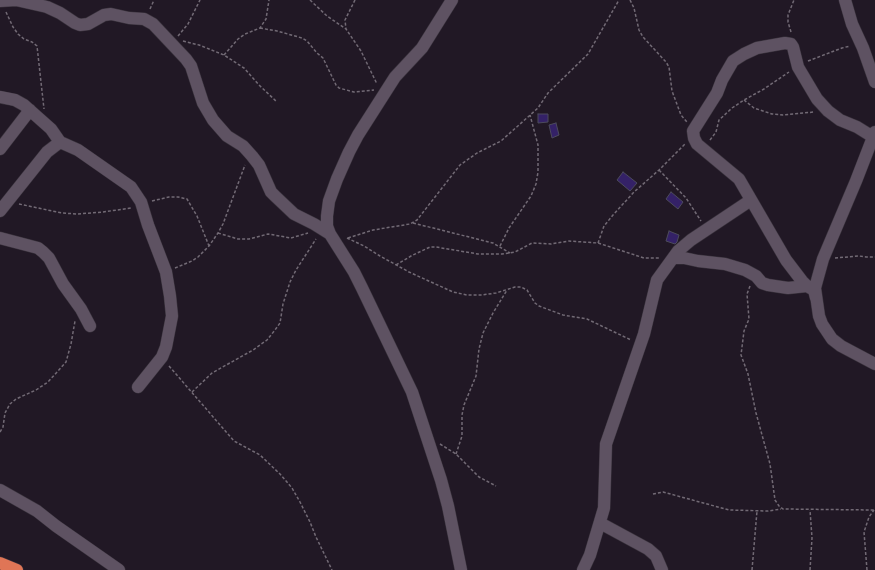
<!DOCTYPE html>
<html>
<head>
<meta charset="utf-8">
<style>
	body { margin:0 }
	canvas { display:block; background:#211825 }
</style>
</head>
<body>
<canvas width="875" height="570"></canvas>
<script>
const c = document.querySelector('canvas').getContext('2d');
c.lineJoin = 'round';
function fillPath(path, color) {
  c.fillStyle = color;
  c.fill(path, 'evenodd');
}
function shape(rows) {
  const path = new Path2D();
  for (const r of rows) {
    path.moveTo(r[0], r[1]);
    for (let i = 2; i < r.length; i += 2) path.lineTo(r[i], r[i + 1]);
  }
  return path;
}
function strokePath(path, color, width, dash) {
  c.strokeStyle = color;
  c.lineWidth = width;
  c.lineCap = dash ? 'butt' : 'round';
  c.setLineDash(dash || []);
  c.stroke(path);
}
const building = shape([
	[538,114,548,114,548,122,538,123,538,114],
	[556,123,559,135,552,138,549,125,556,123],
	[623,172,637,183,630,191,617,180,623,172],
	[671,192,683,202,678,209,666,199,671,192],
	[669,231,679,235,677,242,675,244,666,241,669,231]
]);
const path = shape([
	[310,0,327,16,346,29],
	[355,0,345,20,346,29,361,51,377,84],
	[630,0,634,8,639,30,643,37,666,62,669,67,672,91,681,115,687,122],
	[150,9,154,0],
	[6,12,13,27,18,34,24,39,32,42,37,46,44,109],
	[260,28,277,31,302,38,307,41,317,53,323,58,336,85,339,88,354,92,374,90],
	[791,32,788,22,788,15,794,0],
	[178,36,188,24,200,0],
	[183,41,199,45,224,55,244,68,259,85,277,102],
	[224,55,238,39,245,34,260,28,266,19,269,0],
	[808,61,842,48,850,46],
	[744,100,754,108,772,114,783,115,814,112],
	[710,140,716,132,719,120,732,108,744,100,764,89,789,72],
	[659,170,686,198,701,221],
	[152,201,169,197,178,197,187,199,197,216,209,246],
	[19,204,62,213,77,214,103,212,131,208],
	[413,223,493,243,510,253],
	[218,233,238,239,249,239,268,234,291,238,308,233],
	[347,238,364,246,380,256,409,272,453,292,467,295,482,295,496,293,515,287,521,287,527,290,535,303,539,306,563,315,587,319,631,340],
	[348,238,373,230,410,224,417,220,460,165,477,153,501,141,538,108,548,93,588,54,619,0],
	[598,243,604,226,613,215,634,192,659,170,685,144],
	[500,246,509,228,531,196,536,184,538,172,538,145,530,115],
	[835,258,859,256,866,257,875,257],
	[396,265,411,256,430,247,436,247,478,254,502,254,515,252,532,243,551,244,569,241,598,243,644,258,659,258],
	[175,268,192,261,198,257,209,246,218,233,223,224,245,165],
	[750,286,747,294,749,319,744,331,741,355,748,374,756,413,770,464,775,500,779,506,783,509,875,510],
	[169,366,234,441,260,455,280,474,292,488,300,502,310,522,316,537,332,570],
	[192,392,212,373,253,350,267,340,275,330,280,323,283,304,290,282,296,270,316,239],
	[0,432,3,427,5,413,10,404,16,399,36,390,48,382,66,362,71,344,75,321],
	[440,444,456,454,479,477,496,486],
	[456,454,462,436,462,415,464,405,476,376,479,349,483,333,493,313,507,290],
	[653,494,663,492,729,510,768,511,781,509],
	[752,570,757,511],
	[810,570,812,538,810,510],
	[867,570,864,532,869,517,874,510]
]);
const minor = shape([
	[452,0,422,48,395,77,358,135,349,152,337,179,329,201,327,216,327,226,330,234,354,272,362,288,412,392,441,480,448,506,461,570],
	[845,0,852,24,863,48,875,82],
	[0,1,16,0,47,7,60,13,75,23,80,25,88,24,104,15,111,14,129,18,144,19,153,24,186,59,191,66,203,103,213,120,227,136,243,146,252,156,259,165,271,192,275,196,294,214,314,224,330,234],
	[0,97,15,100,24,105,51,129,60,142],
	[875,132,856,181,823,259,818,277,815,288,819,316,822,324,832,339,841,346,875,364],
	[0,149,30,110],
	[0,211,47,152,60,142,78,150,131,187,141,202,148,225,166,272,170,296,172,316,166,347,162,357,138,387],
	[0,238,38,248,43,252,49,258,63,284,81,309,90,326],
	[673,258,684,258,698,261,725,264,745,270,756,276,762,283,768,285,788,288,807,286],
	[816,298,814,290,807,286,802,281,786,260,739,179,697,144,694,138,693,131,717,93,722,80,733,61,744,54,757,48,785,43,791,44,793,47,798,67,817,99,828,111,840,120,857,127,873,137],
	[0,490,37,511,56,526,119,570],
	[600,523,648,549,656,556,662,570],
	[583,570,590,555,604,508,606,444,644,334,657,280,678,251,691,240,751,200]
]);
const highway = shape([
	[0,563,17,570]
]);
fillPath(building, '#342167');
strokePath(building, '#4c4a5c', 1);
strokePath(minor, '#3b343e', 13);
strokePath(highway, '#3b343e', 13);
strokePath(path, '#726a75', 1.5, [3, 2]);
strokePath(minor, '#5e5262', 12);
strokePath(highway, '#e07556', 12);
</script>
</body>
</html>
